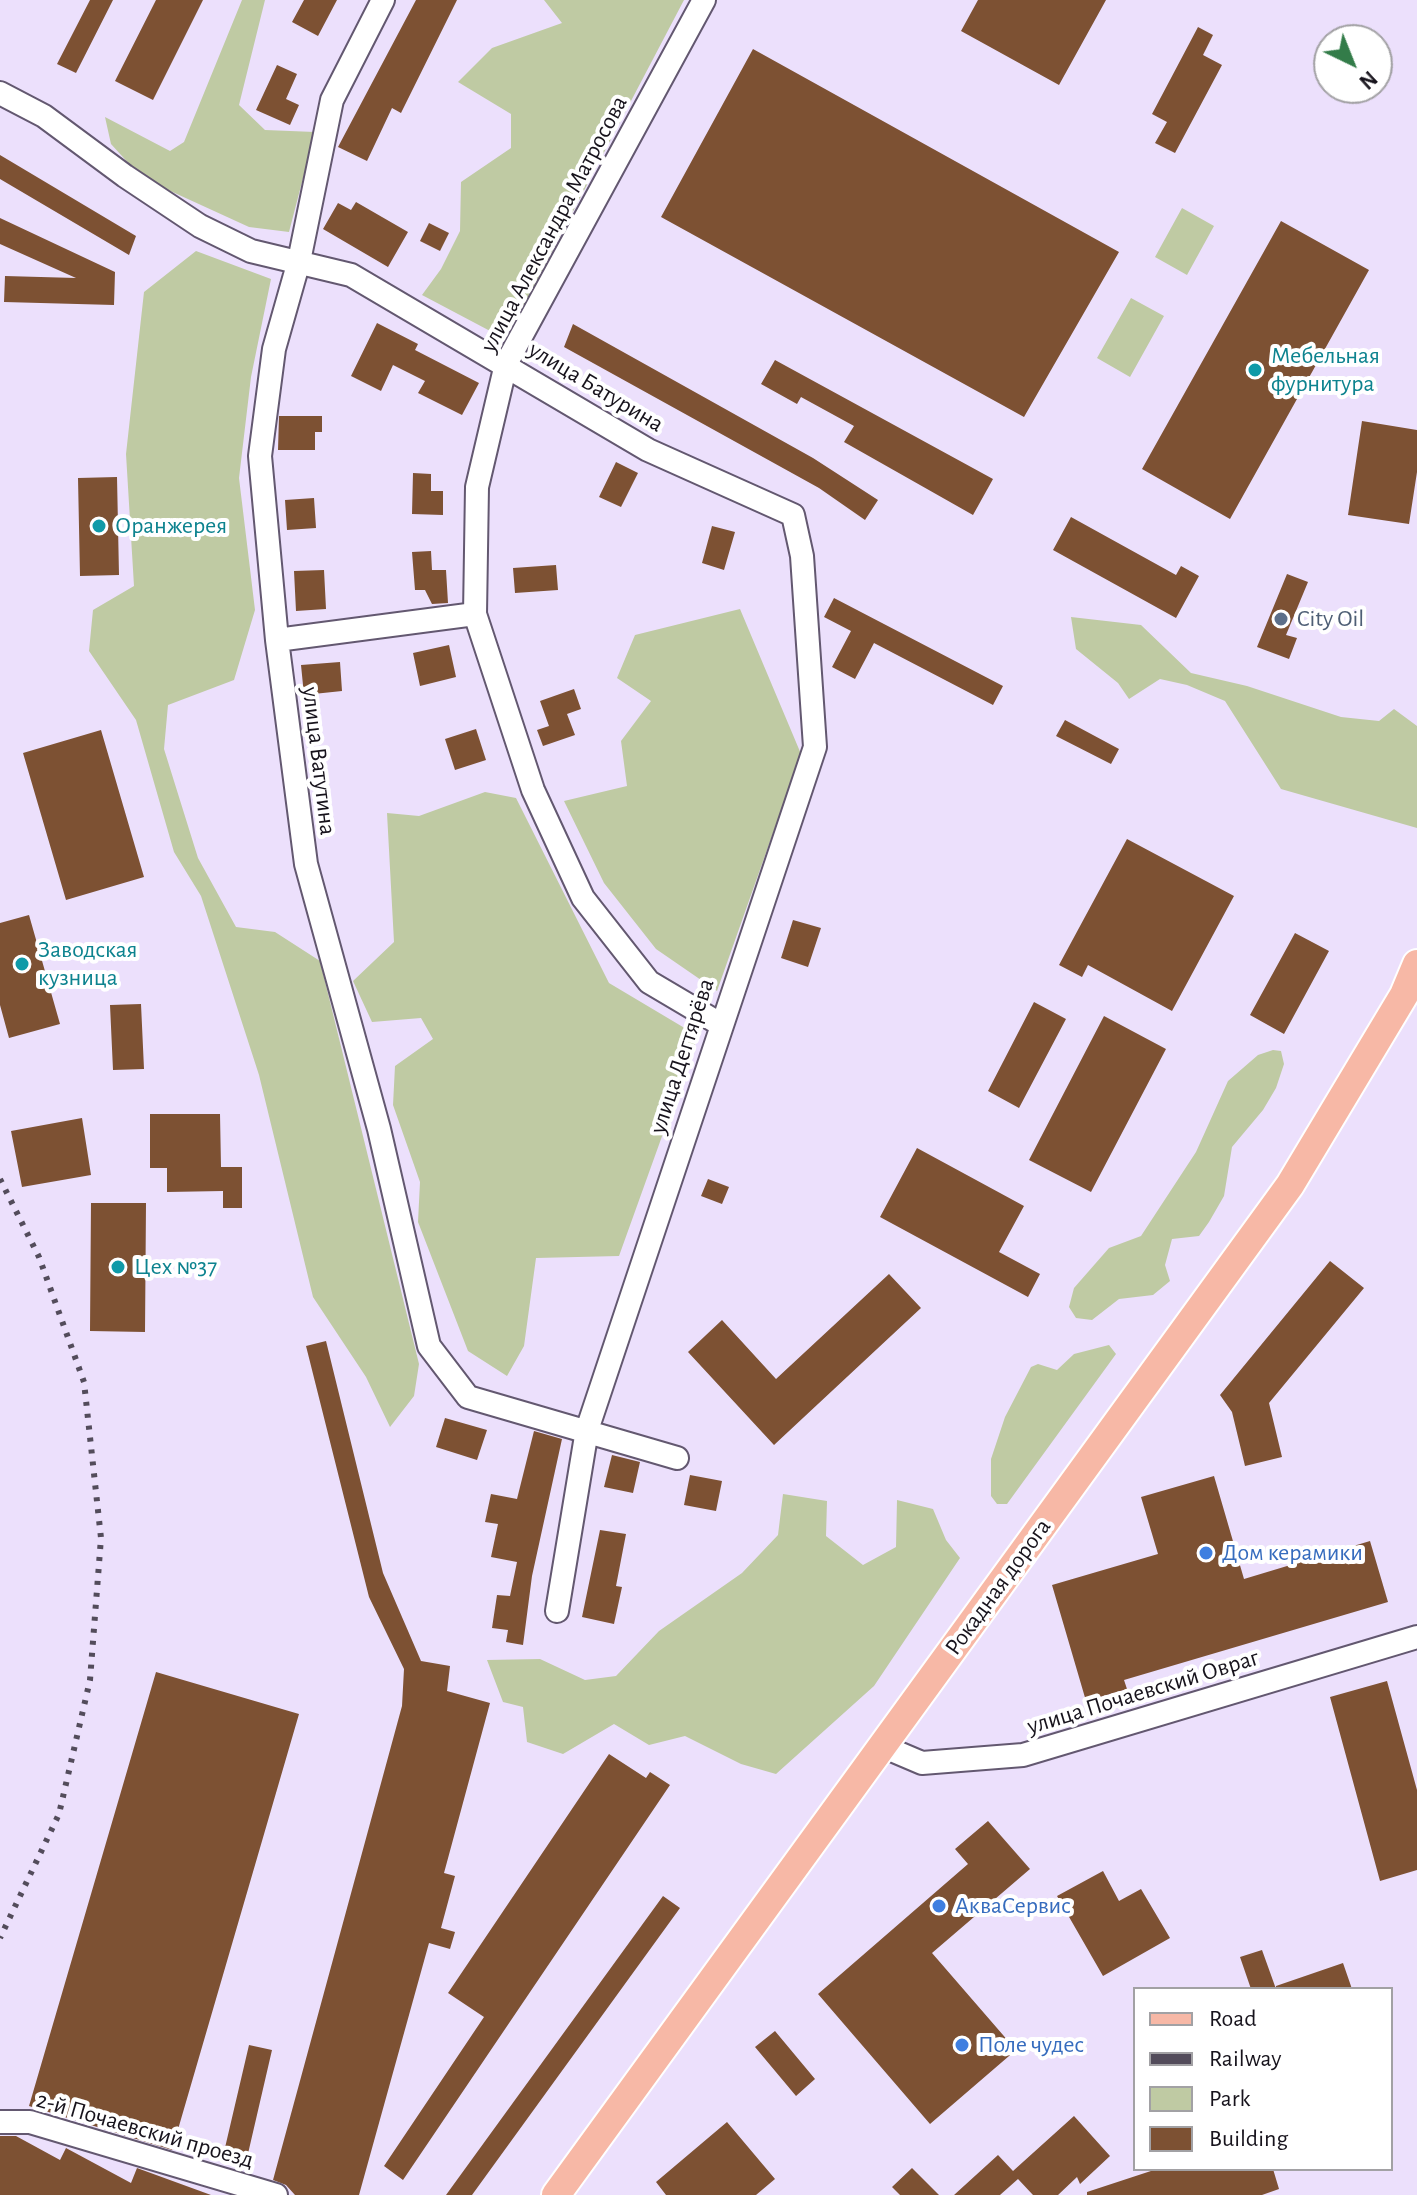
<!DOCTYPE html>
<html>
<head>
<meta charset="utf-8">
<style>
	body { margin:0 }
	#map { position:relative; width:1417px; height:2195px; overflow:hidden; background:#ece0fc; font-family:"Alegreya Sans",sans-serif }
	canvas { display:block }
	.legend { position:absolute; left:1133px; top:1987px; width:260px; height:184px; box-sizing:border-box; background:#fff; border:2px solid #a2a1a4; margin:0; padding:10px 14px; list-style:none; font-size:24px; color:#17131c }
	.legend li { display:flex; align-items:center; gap:16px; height:40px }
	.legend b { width:40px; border:2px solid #a2a1a4 }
	.north { position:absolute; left:1313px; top:24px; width:80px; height:80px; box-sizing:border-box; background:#fff; border:2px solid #a2a1a4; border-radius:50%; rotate:137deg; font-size:22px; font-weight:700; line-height:32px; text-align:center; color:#17131c }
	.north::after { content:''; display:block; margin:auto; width:28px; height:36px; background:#337c49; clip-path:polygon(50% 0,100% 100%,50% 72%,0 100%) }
</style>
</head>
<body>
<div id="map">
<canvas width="1417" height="2195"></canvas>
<ul class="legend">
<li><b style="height:10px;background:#f7b8a6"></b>Road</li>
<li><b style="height:10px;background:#534c5b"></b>Railway</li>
<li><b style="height:22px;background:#bfcaa3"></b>Park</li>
<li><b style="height:22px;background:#7d5133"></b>Building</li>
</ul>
<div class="north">N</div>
</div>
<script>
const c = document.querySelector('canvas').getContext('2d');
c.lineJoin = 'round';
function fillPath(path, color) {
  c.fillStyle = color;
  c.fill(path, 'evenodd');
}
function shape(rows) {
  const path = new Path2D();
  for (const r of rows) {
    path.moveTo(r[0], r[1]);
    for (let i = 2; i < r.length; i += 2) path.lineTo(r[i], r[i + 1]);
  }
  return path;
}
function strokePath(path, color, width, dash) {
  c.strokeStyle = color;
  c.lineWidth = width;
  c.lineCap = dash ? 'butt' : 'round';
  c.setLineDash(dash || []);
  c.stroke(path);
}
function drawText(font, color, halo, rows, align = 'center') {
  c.font = font + ' "Alegreya Sans",sans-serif';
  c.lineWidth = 8;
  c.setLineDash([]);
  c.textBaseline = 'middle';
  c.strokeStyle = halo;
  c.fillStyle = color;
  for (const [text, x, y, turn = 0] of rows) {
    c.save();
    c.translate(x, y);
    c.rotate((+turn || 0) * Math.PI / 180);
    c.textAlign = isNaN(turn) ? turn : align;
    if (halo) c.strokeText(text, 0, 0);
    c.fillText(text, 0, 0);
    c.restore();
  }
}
const green = shape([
	[242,0,265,0,239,105,265,130,315,132,289,232,249,227,142,178,111,144,105,117,170,151,184,142],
	[544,0,684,0,515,322,492,332,422,295,441,269,460,231,461,182,511,148,511,114,458,82,492,48,562,23],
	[1182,208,1214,226,1187,275,1155,257],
	[196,251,271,279,251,377,239,478,255,610,234,680,168,705,164,749,198,858,236,927,275,932,320,961,419,1364,414,1396,390,1427,366,1377,313,1297,259,1075,201,896,174,852,136,720,89,651,93,610,134,586,126,454,144,292],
	[1131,298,1164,316,1130,377,1097,358],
	[740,609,801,754,717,991,656,949,604,883,564,801,627,786,621,741,651,701,617,678,635,635],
	[1071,617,1141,625,1191,673,1247,686,1341,717,1379,721,1394,709,1417,726,1417,828,1281,789,1225,701,1187,685,1160,679,1129,699,1118,683,1076,649],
	[485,792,516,798,609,983,698,1036,619,1256,536,1258,524,1346,507,1376,468,1351,418,1222,420,1182,393,1105,395,1066,433,1039,421,1018,372,1022,353,981,394,942,387,813,419,816],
	[1273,1050,1281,1051,1284,1064,1276,1088,1263,1110,1232,1147,1224,1196,1209,1222,1199,1236,1172,1239,1165,1265,1170,1281,1153,1295,1119,1299,1092,1320,1076,1318,1069,1307,1074,1288,1109,1248,1141,1236,1196,1152,1228,1081,1258,1055],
	[1109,1345,1116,1354,1007,1504,997,1504,991,1496,991,1459,1005,1417,1031,1367,1038,1364,1057,1370,1074,1354],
	[783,1494,827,1501,826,1536,863,1565,896,1547,897,1500,933,1509,946,1540,960,1558,874,1686,776,1774,741,1764,685,1736,649,1745,614,1724,563,1754,527,1742,523,1707,503,1702,487,1660,540,1659,585,1680,616,1676,659,1631,742,1573,778,1535]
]);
const building = shape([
	[90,0,113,0,76,73,57,64],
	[156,0,203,0,153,100,115,81],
	[304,0,337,0,318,36,292,22],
	[416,0,457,0,401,113,392,108,367,161,338,147],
	[978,0,1106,0,1059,85,961,31],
	[1198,27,1213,35,1203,55,1222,65,1175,153,1155,143,1167,122,1152,114],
	[753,49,1119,252,1024,417,661,217],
	[277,65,297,74,286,99,299,105,290,125,256,110],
	[0,155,136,236,129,255,0,179],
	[356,202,408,232,388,267,323,229,338,203,351,210],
	[0,218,115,272,114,305,4,302,5,276,76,278,0,244],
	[1281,221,1369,270,1230,519,1142,469],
	[429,223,449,233,440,251,420,241],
	[377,323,418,344,415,350,479,383,462,415,418,393,425,381,393,365,381,391,351,376],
	[573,324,813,458,878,500,865,520,819,488,564,347],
	[775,360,993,479,973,515,844,442,854,426,801,397,797,404,761,384],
	[279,416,322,416,322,432,315,432,315,450,278,450],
	[1362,421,1417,430,1417,472,1409,524,1348,515],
	[616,462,638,473,621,507,599,497],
	[413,473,431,474,431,491,443,491,443,515,412,514],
	[117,477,119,575,80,576,78,478],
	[314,498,316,528,287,530,285,500],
	[1071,517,1176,575,1181,566,1199,576,1176,618,1053,550],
	[712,526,735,532,724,570,702,563],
	[431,551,432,570,446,570,448,603,432,604,425,590,415,590,412,552],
	[556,565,558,590,515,593,513,568],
	[324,570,326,609,296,611,294,571],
	[1287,574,1308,582,1286,635,1297,638,1289,659,1257,647],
	[834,598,1003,686,993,705,874,643,855,679,832,667,851,631,824,617],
	[449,645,456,677,420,686,413,653],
	[340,662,342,691,304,695,301,665],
	[574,689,581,709,567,714,575,735,543,746,537,730,549,726,540,701],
	[1065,720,1119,749,1111,764,1056,736],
	[476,729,486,760,455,770,445,739],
	[101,730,144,877,66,900,23,753],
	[1127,839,1234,896,1172,1011,1088,965,1082,977,1059,965],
	[29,915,60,1024,9,1038,0,1005,0,923],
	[793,920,821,928,808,967,781,958],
	[1295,933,1329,951,1284,1034,1250,1015],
	[1034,1002,1066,1019,1019,1108,988,1091],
	[141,1004,144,1069,113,1070,110,1005],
	[1104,1016,1166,1049,1091,1192,1029,1160],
	[150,1114,220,1114,221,1167,242,1167,242,1208,223,1208,223,1191,167,1192,167,1168,150,1168],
	[82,1118,91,1175,22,1187,11,1131],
	[917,1148,1024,1206,999,1252,1040,1274,1028,1297,880,1217],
	[708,1179,729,1187,722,1204,701,1196],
	[91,1203,146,1203,145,1332,90,1331],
	[1330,1261,1364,1288,1269,1403,1282,1457,1245,1466,1232,1412,1220,1395],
	[889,1274,921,1308,774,1445,688,1352,722,1320,776,1379],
	[326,1341,383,1573,421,1661,450,1666,447,1691,490,1703,444,1873,455,1876,441,1928,455,1932,450,1949,429,1943,359,2195,295,2195,286,2185,273,2180,402,1706,404,1669,369,1597,306,1346],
	[445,1418,487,1430,477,1460,436,1447],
	[534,1431,562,1439,532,1576,523,1645,506,1642,508,1630,492,1628,497,1595,510,1596,517,1562,491,1557,498,1524,485,1522,491,1494,517,1499],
	[612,1455,640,1462,633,1493,604,1487],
	[690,1475,722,1481,716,1511,684,1505],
	[1214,1476,1244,1579,1370,1541,1388,1602,1124,1680,1127,1689,1086,1701,1052,1585,1158,1554,1141,1497],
	[600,1530,626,1534,616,1586,622,1587,614,1624,582,1617],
	[156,1672,299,1714,172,2150,29,2106],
	[1387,1681,1417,1790,1417,1870,1380,1881,1330,1697],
	[609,1754,646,1778,650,1772,670,1785,403,2180,384,2166,484,2017,448,1993],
	[988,1821,1030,1869,932,1953,1016,2050,930,2124,818,1994,968,1864,955,1849],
	[1103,1871,1119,1901,1141,1889,1170,1938,1103,1976,1057,1896],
	[663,1896,680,1908,472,2195,446,2195],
	[1262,1950,1276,1989,1251,1989,1240,1957],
	[1343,1963,1352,1989,1276,1989,1276,1986],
	[775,2031,815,2079,796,2096,755,2047],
	[249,2045,272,2050,247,2158,224,2152],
	[1074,2116,1110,2156,1080,2184,1077,2177,1058,2195,1033,2195,1018,2179,1000,2195,954,2195,998,2155,1013,2171],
	[727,2122,775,2179,756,2195,666,2195,656,2182],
	[0,2136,16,2136,60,2160,66,2148,131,2183,137,2168,211,2195,0,2195],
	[912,2168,939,2195,900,2195,892,2187],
	[1157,2169,1273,2169,1279,2189,1262,2195,1087,2195,1087,2192]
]);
const minor = shape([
	[383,0,332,100,299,261,274,349,260,456,277,640,306,864,379,1129,429,1346,468,1397,677,1458],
	[704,0,506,364,477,487,475,614,533,790,583,898,649,982,720,1024],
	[0,93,44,116,125,176,200,226,251,251,351,275,648,450,793,515,802,556,815,747,587,1430,557,1611],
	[277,640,475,614],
	[882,1746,922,1763,1023,1755,1417,1637],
	[0,2122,30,2122,276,2195]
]);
const major = shape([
	[556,2195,1290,1185,1404,995,1417,964]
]);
const rail = shape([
	[0,1179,39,1257,84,1382,101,1538,90,1680,59,1814,0,1938]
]);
const markers = [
	[1255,370,8,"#0f9aa8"],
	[99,526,8,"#0f9aa8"],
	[1281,619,8,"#5c6f8a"],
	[22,964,8,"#0f9aa8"],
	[118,1267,8,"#0f9aa8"],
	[1206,1553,8,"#3f7fe0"],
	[939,1906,8,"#3f7fe0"],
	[962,2045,8,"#3f7fe0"]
];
const streetNames = [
	["улица Александра Матросова",554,224,-62],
	["улица Батурина",596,387,31],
	["улица Ватутина",319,761,83],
	["улица Дегтярёва",682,1056,-72],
	["Рокадная дорога",998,1587,-54],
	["улица Почаевский Овраг",1143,1692,-17],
	["2-й Почаевский проезд",145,2130,16]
];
const cultureNames = [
	["Мебельная",1271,356],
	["фурнитура",1271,384],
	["Оранжерея",115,526],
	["Заводская",38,950],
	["кузница",38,978],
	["Цех №37",134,1267]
];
const serviceNames = [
	["City Oil",1297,619]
];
const shopNames = [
	["Дом керамики",1222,1553],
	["АкваСервис",955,1906],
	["Поле чудес",978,2045]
];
fillPath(green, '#bfcaa3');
fillPath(building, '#7d5133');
strokePath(minor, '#635870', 26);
strokePath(major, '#fff', 32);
strokePath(minor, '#fff', 22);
strokePath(major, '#f7b8a6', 28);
strokePath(rail, '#534c5b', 6, [4, 8]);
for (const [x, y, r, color] of markers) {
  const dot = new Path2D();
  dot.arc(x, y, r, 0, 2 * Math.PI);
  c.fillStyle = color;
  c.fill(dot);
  strokePath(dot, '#fff', 3);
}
drawText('24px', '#17131c', '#fff', streetNames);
drawText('24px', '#0d838f', '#fff', cultureNames, 'left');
drawText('24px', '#4e5e75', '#fff', serviceNames, 'left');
drawText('24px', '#366cbe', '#fff', shopNames, 'left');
</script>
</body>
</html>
